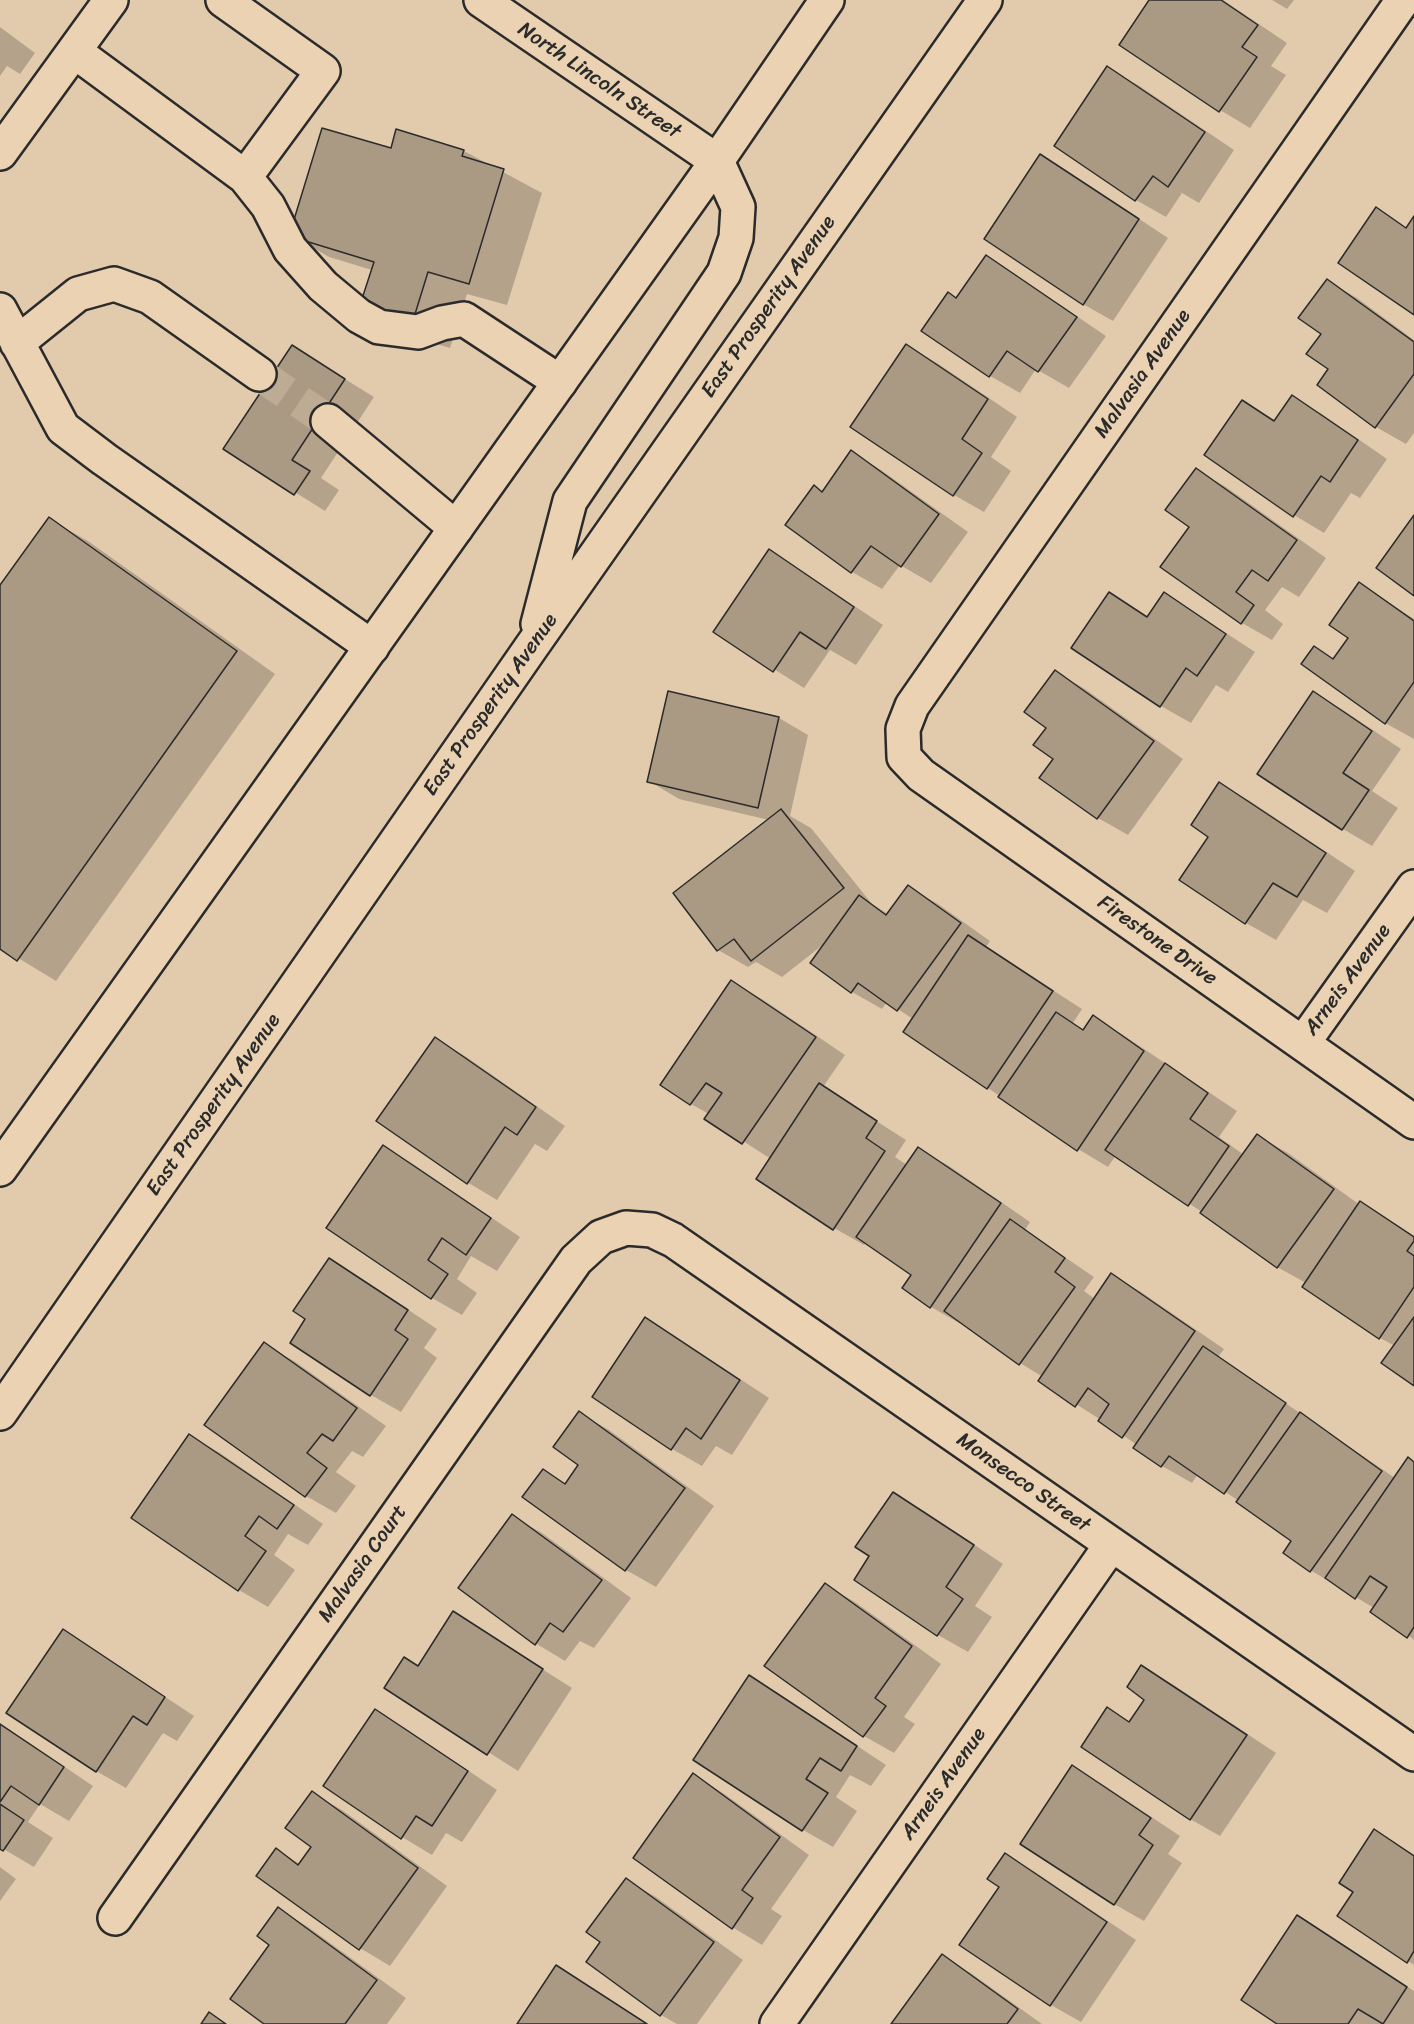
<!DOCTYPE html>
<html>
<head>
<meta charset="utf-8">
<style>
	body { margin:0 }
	canvas { display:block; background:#e2cbad }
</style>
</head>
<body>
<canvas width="1414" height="2024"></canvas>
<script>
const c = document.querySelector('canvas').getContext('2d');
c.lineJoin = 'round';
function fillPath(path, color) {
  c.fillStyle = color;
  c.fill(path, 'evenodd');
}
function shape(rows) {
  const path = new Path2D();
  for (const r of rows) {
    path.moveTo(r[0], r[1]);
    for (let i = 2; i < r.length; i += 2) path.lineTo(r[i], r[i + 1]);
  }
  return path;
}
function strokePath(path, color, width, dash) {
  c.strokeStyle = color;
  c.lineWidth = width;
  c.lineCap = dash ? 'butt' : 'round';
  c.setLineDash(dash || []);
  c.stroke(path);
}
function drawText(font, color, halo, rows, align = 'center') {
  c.font = font + ' Sriracha,sans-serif';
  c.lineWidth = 4.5;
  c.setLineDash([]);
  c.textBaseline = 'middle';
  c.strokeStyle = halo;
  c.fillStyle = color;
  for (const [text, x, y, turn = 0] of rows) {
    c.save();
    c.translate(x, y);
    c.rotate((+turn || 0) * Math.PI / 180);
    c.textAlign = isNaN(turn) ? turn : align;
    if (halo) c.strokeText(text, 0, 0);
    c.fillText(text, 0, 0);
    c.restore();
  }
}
const shadow = shape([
	[1151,0,1223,0,1287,43,1271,66,1286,75,1250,128,1220,110],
	[1272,0,1294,0,1287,9],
	[0,27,35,53,20,74,7,66,0,76],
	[1108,68,1138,85,1234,150,1199,203,1182,193,1166,217,1136,200,1056,146],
	[392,150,464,151,542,193,507,305,467,294,450,348,398,333,372,270,329,257,291,235],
	[1040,156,1070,173,1168,238,1113,321,1083,304],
	[986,257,1016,275,1106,336,1069,388,1036,369,1020,393,990,376,923,331,957,299],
	[1327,281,1357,298,1414,340,1414,433,1406,444,1376,427,1319,385,1330,369,1323,334],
	[907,346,937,363,1017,417,991,457,1011,471,984,512,954,495,852,426],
	[293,347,374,397,321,478,339,490,325,511,226,449],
	[1292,397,1322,414,1387,459,1360,498,1351,493,1324,533,1294,515,1206,455,1243,402,1275,421],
	[852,452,881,470,968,532,931,583,900,565,882,589,852,572,787,525,814,487,824,492],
	[1196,470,1226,487,1326,558,1299,597,1282,587,1265,610,1283,624,1272,640,1242,623,1163,566,1191,526],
	[49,519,88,541,275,674,56,981,0,947,0,588],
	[769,551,799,569,883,625,856,665,830,650,804,688,715,632],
	[1360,584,1414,619,1414,739,1385,723,1315,648,1334,659,1350,637],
	[1109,594,1149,618,1165,594,1194,612,1255,652,1228,692,1216,685,1191,723,1161,706,1073,647],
	[1055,672,1085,689,1183,759,1128,835,1098,818,1041,777,1055,759,1048,727],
	[1313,693,1343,710,1401,749,1372,791,1398,808,1372,846,1343,829],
	[779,718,808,735,790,816,811,828,872,904,888,914,908,887,938,904,990,941,986,947,1082,1009,1073,1023,1084,1030,1093,1017,1123,1035,1237,1111,1219,1137,1244,1155,1258,1136,1288,1153,1360,1205,1361,1203,1414,1236,1414,1385,1395,1346,1380,1338,1306,1283,1277,1267,1205,1214,1116,1155,1108,1167,1078,1149,905,1032,913,1019,887,1002,882,1009,852,992,824,944,782,977,756,962,748,967,718,950,769,820,679,799,649,781],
	[1220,784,1250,801,1355,871,1327,913,1303,900,1276,940,1246,923,1181,879,1210,836],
	[732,982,762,999,845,1055,823,1087,906,1140,895,1157,907,1165,919,1149,949,1166,1030,1222,1025,1230,1094,1277,1084,1291,1095,1299,1111,1275,1141,1292,1224,1349,1218,1357,1395,1478,1414,1463,1414,1640,1374,1608,1310,1570,1293,1541,1239,1501,1198,1474,1192,1483,1162,1466,1135,1448,1137,1445,1101,1420,1040,1381,1043,1377,1020,1363,962,1322,961,1324,931,1307,913,1275,866,1242,864,1245,834,1228,771,1159,707,1118,709,1114,691,1104],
	[435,1039,465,1056,565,1126,547,1151,535,1144,497,1200,467,1182],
	[383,1147,413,1164,520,1237,497,1271,471,1256,457,1279,477,1293,462,1315,432,1298,328,1227],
	[329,1260,359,1277,437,1329,424,1348,437,1358,401,1412,371,1395,292,1342,308,1319],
	[645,1319,675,1336,769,1398,732,1455,716,1446,702,1466,672,1449,594,1397],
	[264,1344,294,1361,386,1426,363,1457,352,1451,336,1472,356,1486,336,1513,306,1496,206,1424],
	[579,1413,609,1430,714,1506,656,1587,626,1570,543,1471,566,1484,580,1465],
	[190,1436,220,1453,323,1524,308,1545,288,1534,274,1555,295,1570,268,1607,239,1590],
	[894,1494,924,1511,1003,1564,975,1606,992,1617,968,1652,938,1635,856,1580,872,1556],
	[512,1516,542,1533,631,1598,594,1648,580,1641,565,1661,535,1643],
	[825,1585,855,1602,941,1664,904,1717,915,1724,894,1753,864,1736,767,1665],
	[454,1613,572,1688,518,1771,386,1687,419,1667],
	[63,1631,93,1649,194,1716,177,1741,163,1733,126,1788,96,1771],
	[1142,1667,1172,1684,1276,1753,1220,1836,1190,1819,1108,1709,1131,1723,1147,1699],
	[749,1677,779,1694,886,1765,871,1786,850,1775,836,1797,857,1811,833,1847,803,1830,695,1759],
	[375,1711,405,1728,497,1790,462,1842,446,1833,432,1855,402,1837,325,1786],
	[0,1723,93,1786,69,1821,40,1804,28,1822,53,1838,34,1867,0,1847],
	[1072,1767,1102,1784,1180,1836,1168,1854,1182,1863,1144,1921,1114,1904],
	[693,1775,723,1793,809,1855,771,1909,782,1916,762,1945,732,1927],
	[312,1793,342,1810,447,1886,390,1966,360,1948,276,1850,300,1864,313,1846],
	[1374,1831,1414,1855,1414,1965,1408,1961,1355,1892],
	[1005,1855,1035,1872,1136,1940,1081,2022,1051,2005,961,1945,1001,1886],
	[0,1867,16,1879,0,1901],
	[626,1880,656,1897,743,1960,697,2024,677,2024,661,2015,602,1942],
	[278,1909,308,1927,406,1998,387,2024,266,2024,271,1944],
	[1297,1917,1327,1934,1414,1991,1414,2024,1279,2024],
	[942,1956,972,1974,1042,2024,893,2024],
	[557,1967,586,1984,648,2024,519,2024]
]);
const building = shape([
	[1149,0,1221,0,1258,25,1242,47,1257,57,1219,112,1119,45,1149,0],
	[1107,66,1205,132,1168,187,1153,176,1135,201,1054,146,1107,66],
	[322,128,391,148,396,129,464,150,462,156,504,169,469,284,428,272,411,327,358,311,374,262,289,236,322,128],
	[1040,154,1139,219,1083,305,984,239,1040,154],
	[1376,207,1406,228,1414,216,1414,315,1338,263,1376,207],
	[986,255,1077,317,1038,372,1007,351,989,377,921,331,948,292,956,298,986,255],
	[1327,279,1414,342,1414,374,1375,428,1317,385,1328,369,1306,354,1321,334,1298,318,1327,279],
	[906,344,988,399,962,439,982,453,953,496,850,427,906,344],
	[292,345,345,379,292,460,310,471,294,495,223,449,292,345],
	[1292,395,1358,440,1330,482,1321,476,1293,517,1204,455,1242,400,1274,421,1292,395],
	[851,450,939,514,901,567,871,546,851,573,785,525,814,485,822,492,851,450],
	[1196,468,1297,540,1268,581,1252,570,1236,592,1254,605,1241,624,1160,567,1189,527,1165,510,1196,468],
	[1414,515,1414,596,1376,568,1414,515],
	[49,517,237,651,17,961,0,949,0,585,49,517],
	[769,549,854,607,826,649,800,632,773,672,713,632,769,549],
	[1359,582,1414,621,1414,682,1385,724,1301,664,1314,646,1333,659,1348,638,1329,625,1359,582],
	[1109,592,1147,617,1164,592,1226,634,1197,676,1186,668,1160,707,1071,648,1109,592],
	[1055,670,1154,741,1097,819,1039,778,1053,759,1033,745,1046,728,1024,712,1055,670],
	[668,691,779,717,758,808,647,782,668,691],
	[1313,691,1372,731,1343,773,1369,790,1342,830,1257,774,1313,691],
	[1219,782,1326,853,1297,897,1273,883,1245,924,1179,880,1208,837,1191,825,1219,782],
	[781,809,844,888,751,961,734,939,717,951,673,893,781,809],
	[908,885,961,923,897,1011,858,983,851,993,810,963,859,895,886,915,908,885],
	[968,935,1053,991,987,1089,903,1032,968,935],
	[731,980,816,1037,742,1144,704,1119,722,1093,706,1083,690,1105,660,1085,731,980],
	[1056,1012,1083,1030,1093,1015,1144,1051,1077,1151,998,1097,1056,1012],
	[435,1037,536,1107,517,1135,505,1127,467,1184,376,1121,435,1037],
	[1165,1063,1208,1093,1190,1119,1229,1146,1188,1206,1105,1150,1165,1063],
	[819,1083,877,1121,866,1138,885,1151,833,1230,756,1179,819,1083],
	[1257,1134,1334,1189,1277,1268,1200,1213,1257,1134],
	[383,1145,491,1218,466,1255,442,1238,428,1260,448,1274,431,1299,326,1228,383,1145],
	[918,1147,1001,1203,930,1308,902,1288,911,1275,856,1237,918,1147],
	[1360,1201,1414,1237,1414,1241,1407,1251,1414,1256,1414,1287,1379,1339,1302,1287,1360,1201],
	[1010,1219,1065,1258,1055,1272,1075,1287,1019,1365,944,1311,1010,1219],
	[329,1258,408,1310,395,1330,408,1339,370,1396,290,1343,305,1319,293,1311,329,1258],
	[1111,1273,1195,1331,1122,1438,1098,1421,1109,1404,1088,1388,1075,1407,1038,1381,1111,1273],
	[645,1317,740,1380,701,1439,686,1428,671,1450,592,1397,645,1317],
	[1414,1317,1414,1386,1381,1363,1414,1317],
	[264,1342,357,1408,333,1441,322,1434,307,1453,327,1468,305,1497,204,1425,264,1342],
	[1203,1346,1286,1403,1224,1494,1169,1456,1161,1467,1133,1448,1203,1346],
	[579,1411,685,1488,625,1571,522,1497,543,1469,565,1484,578,1465,553,1447,579,1411],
	[1300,1412,1382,1471,1310,1572,1283,1553,1291,1541,1236,1502,1300,1412],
	[189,1434,294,1505,277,1529,259,1516,245,1536,266,1551,238,1591,131,1518,189,1434],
	[1408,1457,1414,1462,1414,1627,1407,1638,1370,1612,1387,1587,1370,1576,1355,1599,1325,1578,1408,1457],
	[893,1492,974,1545,946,1587,963,1599,937,1636,854,1580,869,1556,855,1547,893,1492],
	[512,1514,602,1580,563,1632,550,1623,535,1645,458,1588,512,1514],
	[825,1583,912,1646,875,1698,886,1706,863,1737,764,1666,825,1583],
	[453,1611,543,1669,487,1755,384,1688,404,1657,418,1666,453,1611],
	[63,1629,165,1697,147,1725,133,1716,96,1772,6,1713,63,1629],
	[1141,1665,1247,1735,1190,1820,1081,1747,1107,1707,1129,1722,1144,1700,1127,1687,1141,1665],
	[749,1675,857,1746,841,1771,820,1758,806,1779,828,1793,802,1831,693,1760,749,1675],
	[375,1709,468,1771,432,1826,416,1816,401,1839,323,1786,375,1709],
	[0,1724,64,1767,39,1805,11,1786,0,1802,0,1724],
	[1072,1765,1151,1818,1139,1835,1153,1845,1114,1905,1020,1844,1072,1765],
	[693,1773,780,1837,742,1890,753,1898,732,1929,633,1858,693,1773],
	[312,1791,418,1868,359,1950,256,1876,276,1848,298,1865,311,1847,285,1828,312,1791],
	[0,1804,24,1820,3,1851,0,1849,0,1804],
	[1374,1829,1414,1856,1414,1951,1407,1963,1337,1916,1353,1892,1339,1883,1374,1829],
	[1005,1853,1107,1922,1050,2006,959,1945,999,1887,987,1879,1005,1853],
	[626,1878,714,1942,660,2016,586,1962,600,1942,586,1932,626,1878],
	[278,1907,377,1980,345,2024,264,2024,230,1999,269,1945,257,1936,278,1907],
	[1297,1915,1407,1987,1383,2024,1358,2009,1348,2024,1277,2024,1241,2000,1297,1915],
	[942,1954,1018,2009,1007,2024,891,2024,942,1954],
	[556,1965,647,2024,517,2024,556,1965],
	[209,2012,226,2024,201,2024,209,2012]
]);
const minorTunnel = shape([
	[259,374,328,421]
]);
const minor = shape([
	[481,0,717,161],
	[1403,0,912,706,903,729,904,757,921,775,1414,1122],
	[74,51,245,177,323,71,223,0],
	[0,153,111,0],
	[245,177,268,206,290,249,323,286,359,316,379,327,418,332,442,323,464,319,560,382],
	[0,310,63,428,104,459,372,647],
	[17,343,78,294,114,284,150,297,259,374],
	[328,421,456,528],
	[1303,1043,1414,887],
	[115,1918,576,1260,601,1237,626,1228,652,1230,673,1240,1414,1754],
	[777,2024,1111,1545]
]);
const major = shape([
	[538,624,570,501,724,273,736,238,738,207,717,161],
	[0,1169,717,161,827,0],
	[0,1413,532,646,985,0]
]);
const streetNames = [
	["North Lincoln Street",599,81,34],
	["East Prosperity Avenue",769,307,-55],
	["Malvasia Avenue",1143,374,-55],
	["East Prosperity Avenue",491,705,-55],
	["Firestone Drive",1157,941,35],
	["Arneis Avenue",1348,980,-54],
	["East Prosperity Avenue",214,1105,-55],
	["Monsecco Street",1023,1483,35],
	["Malvasia Court",363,1564,-55],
	["Arneis Avenue",944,1784,-55]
];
fillPath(shadow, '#0003');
fillPath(building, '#aa9a84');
strokePath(building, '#2b2b2b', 1.5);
strokePath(minorTunnel, '#bdab93', 33, [33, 16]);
strokePath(minor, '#2b2b2b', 38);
strokePath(major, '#2b2b2b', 38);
strokePath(minor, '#ead2b2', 33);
strokePath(major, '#ead2b2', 33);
drawText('21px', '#2b2b2b', '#ead2b2', streetNames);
</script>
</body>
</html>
